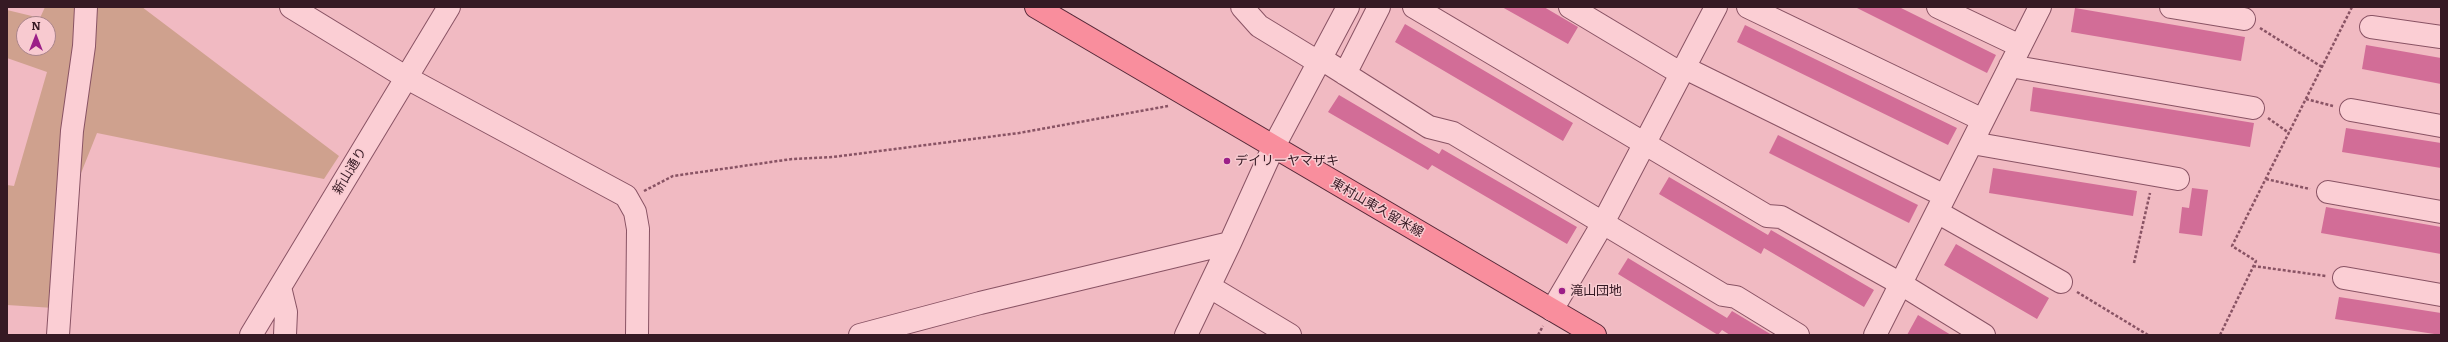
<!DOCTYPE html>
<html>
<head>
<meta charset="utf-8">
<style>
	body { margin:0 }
	#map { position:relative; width:2448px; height:342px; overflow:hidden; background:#f1bac2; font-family:Literata,serif }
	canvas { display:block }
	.frame { position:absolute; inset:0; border:8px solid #361a24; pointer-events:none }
	.north { position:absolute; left:16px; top:16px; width:40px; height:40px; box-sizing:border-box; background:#f8cad0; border:1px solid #aa848b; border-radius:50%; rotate:0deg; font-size:11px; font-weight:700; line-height:16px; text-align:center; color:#361a24 }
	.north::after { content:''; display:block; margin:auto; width:14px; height:18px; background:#9c1f88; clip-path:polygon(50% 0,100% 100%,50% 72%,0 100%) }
</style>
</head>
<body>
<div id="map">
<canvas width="2448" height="342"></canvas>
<div class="frame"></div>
<div class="north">N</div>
</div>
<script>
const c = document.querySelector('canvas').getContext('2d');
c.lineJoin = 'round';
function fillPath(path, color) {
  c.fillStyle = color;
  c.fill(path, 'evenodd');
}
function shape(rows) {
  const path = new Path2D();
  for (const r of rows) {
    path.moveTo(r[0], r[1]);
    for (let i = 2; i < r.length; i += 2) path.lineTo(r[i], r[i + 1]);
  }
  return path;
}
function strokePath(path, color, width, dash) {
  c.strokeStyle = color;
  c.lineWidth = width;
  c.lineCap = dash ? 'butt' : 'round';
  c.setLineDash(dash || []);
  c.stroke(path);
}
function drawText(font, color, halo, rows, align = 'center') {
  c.font = font + ' Literata,"Noto Sans JP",serif';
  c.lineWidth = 3;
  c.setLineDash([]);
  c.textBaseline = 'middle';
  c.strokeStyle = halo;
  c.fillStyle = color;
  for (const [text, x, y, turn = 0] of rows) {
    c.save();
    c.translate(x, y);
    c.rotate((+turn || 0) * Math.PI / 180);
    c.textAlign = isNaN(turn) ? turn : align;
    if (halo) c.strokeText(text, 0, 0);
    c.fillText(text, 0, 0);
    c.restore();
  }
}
const green = shape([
	[45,7,142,7,339,156,324,179,97,133,62,221,54,308,7,305,7,185,14,186,47,72,7,58,7,10,40,18],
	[24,24,48,24,48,48,24,48]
]);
const building = shape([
	[1502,7,1544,7,1578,27,1568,44],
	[1855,7,1899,7,1996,55,1987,73],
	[2075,8,2245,37,2241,61,2071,32],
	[1405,24,1573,123,1563,141,1395,42],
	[1745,25,1957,128,1948,145,1737,42],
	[2366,45,2441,58,2441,84,2362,69],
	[2033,87,2254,123,2250,147,2030,111],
	[1339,95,1439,154,1442,149,1577,227,1567,244,1432,165,1428,170,1328,112],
	[2346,128,2441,143,2441,168,2342,152],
	[1778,135,1918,205,1909,223,1769,153],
	[1993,168,2137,191,2133,216,1989,193],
	[1669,177,1768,235,1771,230,1874,290,1864,307,1764,248,1761,254,1659,194],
	[2192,188,2208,190,2202,236,2179,233,2182,207,2189,208],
	[2326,207,2441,227,2441,254,2321,233],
	[1956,244,2049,298,2037,319,1944,265],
	[1628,258,1727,318,1732,311,1772,335,1730,335,1722,330,1718,335,1618,274],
	[2339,297,2441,313,2441,335,2335,319],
	[1918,315,1951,335,1907,335]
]);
const path = shape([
	[2260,28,2322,67],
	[2306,99,2333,106],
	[2268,118,2289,133],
	[2266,179,2310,189],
	[644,191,673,176,792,159,833,157,1019,133,1168,106],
	[2134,263,2150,193],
	[2253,266,2326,276],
	[2077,292,2148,335],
	[1538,335,1543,326],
	[2220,335,2256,261,2232,246,2352,7]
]);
const minor = shape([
	[291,7,407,78,626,196,635,212,638,229,637,335],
	[1242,7,1259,26,1318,62],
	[1414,7,1767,216,1781,217,1901,284,1984,335],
	[1570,7,1680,73],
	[1748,7,1983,120],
	[1938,7,2020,46],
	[2171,7,2244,19],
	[2371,27,2441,37],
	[1320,58,1429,127,1453,133,1723,295,1736,297,1798,335],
	[2010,66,2253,108],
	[1683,67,1945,196],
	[1345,74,1379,7],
	[2351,110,2441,126],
	[1972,143,2178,179],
	[2328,192,2441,212],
	[1937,212,2061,282],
	[2344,278,2441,295],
	[280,287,286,312,285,335],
	[1210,287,1290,335],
	[1552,310,1603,223,1716,7],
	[58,335,72,131,84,46,86,7],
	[251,335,449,7],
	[860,335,980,303,1230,243,1273,148,1348,7],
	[1186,335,1230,243],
	[1875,335,2040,7]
]);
const major = shape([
	[1036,7,1595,335]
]);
const markers = [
	[1227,161,4,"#9c1f88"],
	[1562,291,4,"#9c1f88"]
];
const poiNames = [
	["デイリーヤマザキ",1235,161],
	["滝山団地",1570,291]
];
const streetNames = [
	["新山通り",350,171,-59],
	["東村山東久留米線",1377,208,30]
];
fillPath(green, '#cfa18e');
fillPath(building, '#d26d97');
strokePath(minor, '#895364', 24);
strokePath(major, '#562939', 24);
strokePath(path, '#895364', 2.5, [3, 2]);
strokePath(minor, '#fbced4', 22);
strokePath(major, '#f98e9d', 22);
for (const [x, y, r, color] of markers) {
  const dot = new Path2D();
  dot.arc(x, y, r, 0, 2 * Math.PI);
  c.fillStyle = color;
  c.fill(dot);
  strokePath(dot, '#f8cad0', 1.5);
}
drawText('13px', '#361a24', '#f8cad0', poiNames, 'left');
drawText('13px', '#361a24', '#f8cad0', streetNames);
</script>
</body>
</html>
